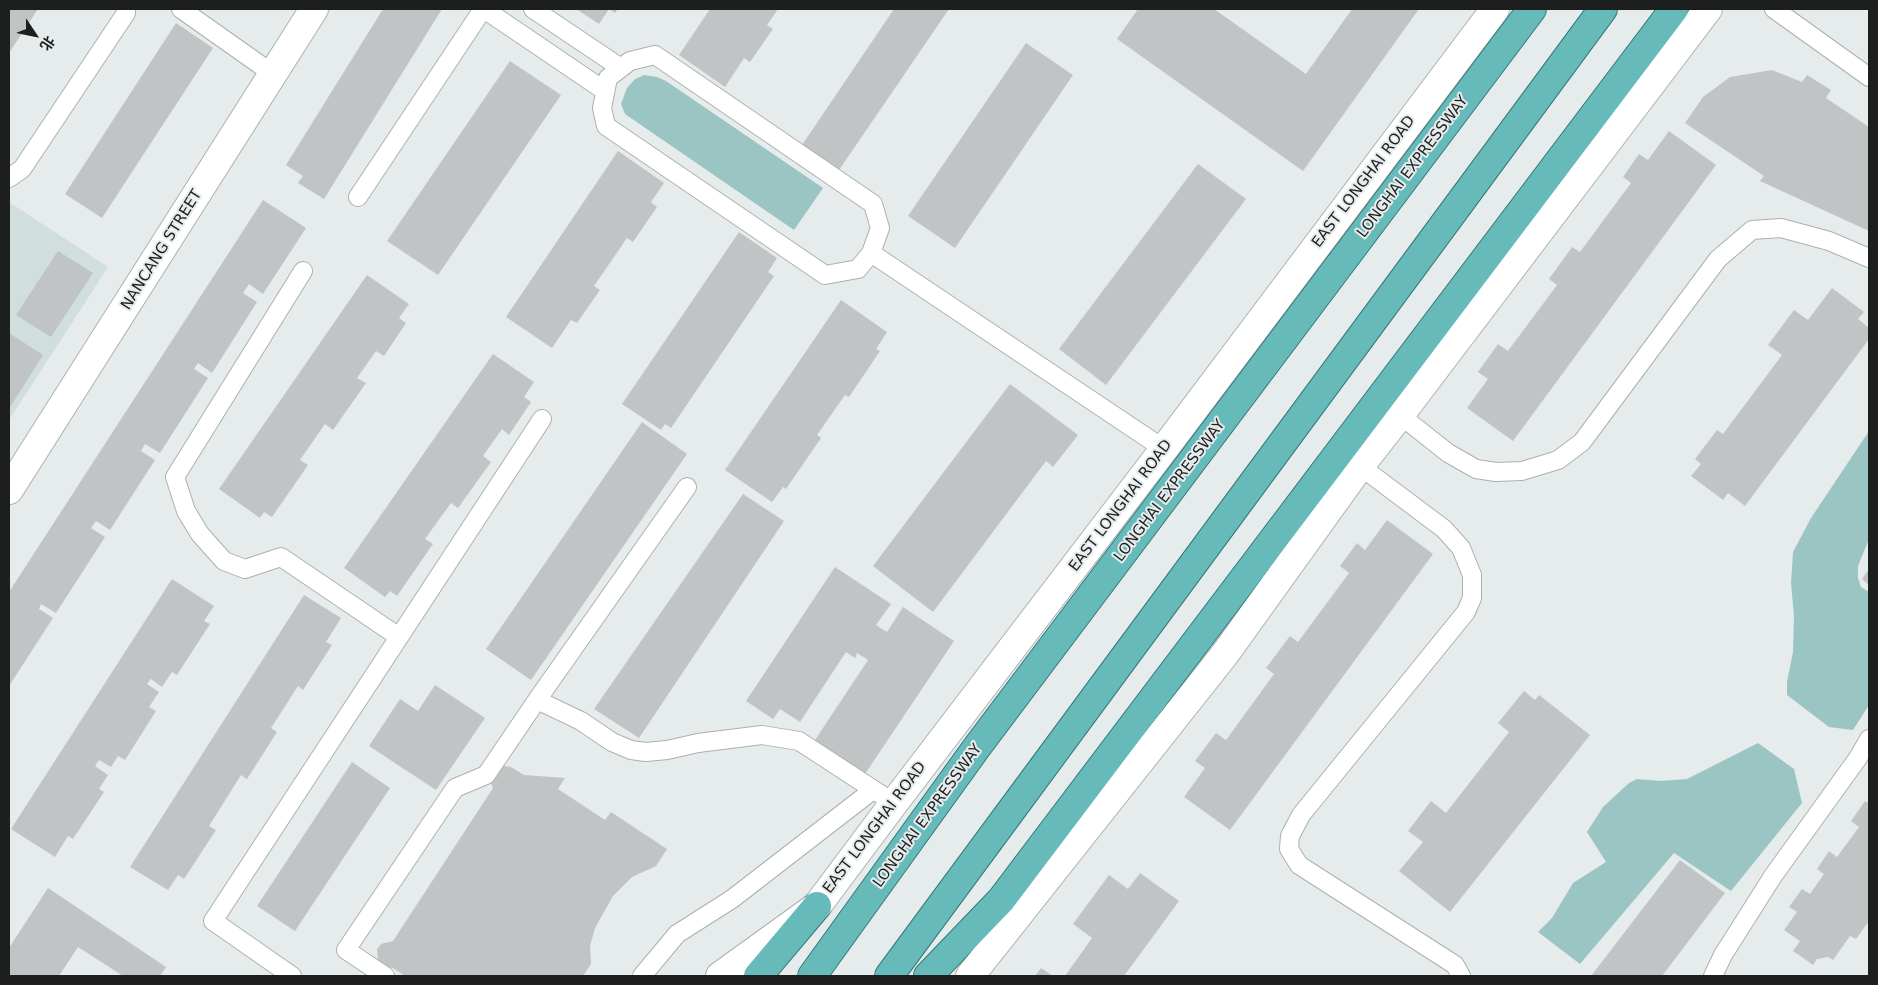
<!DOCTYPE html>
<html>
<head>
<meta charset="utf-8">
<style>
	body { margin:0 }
	#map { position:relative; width:1878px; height:985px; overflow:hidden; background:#e6ebeb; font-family:"DejaVu Sans","Noto Sans SC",sans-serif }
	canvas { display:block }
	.frame { position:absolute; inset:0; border:10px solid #1d1f1f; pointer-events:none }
	.north { position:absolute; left:10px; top:10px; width:50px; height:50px; -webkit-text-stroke:4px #e6ebeb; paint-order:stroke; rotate:124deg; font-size:14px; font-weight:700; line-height:20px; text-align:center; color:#1d1f1f }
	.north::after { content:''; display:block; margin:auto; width:18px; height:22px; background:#1d1f1f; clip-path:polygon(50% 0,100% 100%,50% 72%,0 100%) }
</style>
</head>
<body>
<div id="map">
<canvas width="1878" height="985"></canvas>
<div class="frame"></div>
<div class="north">北</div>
</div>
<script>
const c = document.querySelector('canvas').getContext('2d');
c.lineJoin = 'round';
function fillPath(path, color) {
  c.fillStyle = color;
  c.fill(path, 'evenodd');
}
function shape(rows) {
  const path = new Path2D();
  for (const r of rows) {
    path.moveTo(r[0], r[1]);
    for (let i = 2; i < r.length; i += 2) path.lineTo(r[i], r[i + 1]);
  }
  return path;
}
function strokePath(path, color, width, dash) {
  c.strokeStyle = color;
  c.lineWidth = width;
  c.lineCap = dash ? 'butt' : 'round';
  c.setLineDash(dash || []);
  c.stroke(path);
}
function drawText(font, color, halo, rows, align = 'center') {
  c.font = font + ' "DejaVu Sans",sans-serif';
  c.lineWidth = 4;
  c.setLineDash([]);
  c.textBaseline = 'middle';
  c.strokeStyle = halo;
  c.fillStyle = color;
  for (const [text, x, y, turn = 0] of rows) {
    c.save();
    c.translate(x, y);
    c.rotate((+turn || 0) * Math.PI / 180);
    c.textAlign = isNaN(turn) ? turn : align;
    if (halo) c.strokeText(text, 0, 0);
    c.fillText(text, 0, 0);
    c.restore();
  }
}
const built = shape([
	[9,202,108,267,9,420]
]);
const green = shape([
	[644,75,657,77,666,81,823,188,794,230,625,114,621,104,627,88,635,79],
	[1869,431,1869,539,1858,566,1858,578,1861,587,1869,592,1869,705,1853,730,1829,727,1787,695,1787,682,1793,652,1794,616,1791,583,1793,552,1811,518],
	[1758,743,1794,769,1802,803,1731,891,1674,853,1580,964,1538,932,1552,918,1573,883,1606,862,1587,832,1603,807,1629,783,1637,779,1661,781,1687,779]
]);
const building = shape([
	[9,9,38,9,9,53],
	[383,9,442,9,324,199,298,183,303,176,286,165],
	[576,9,618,9,615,13,609,9,599,24],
	[710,9,778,9,767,25,773,29,750,62,744,58,725,87,679,55],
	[894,9,949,9,839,170,802,145],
	[1138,9,1214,9,1306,74,1352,9,1419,9,1303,171,1117,39],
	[176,23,213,48,102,218,65,194],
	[1026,43,1073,75,955,248,908,216],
	[510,61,561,95,438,275,387,241],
	[1772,70,1802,82,1807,75,1831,90,1826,98,1869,127,1869,231,1760,181,1764,176,1685,123,1703,97,1730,77],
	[1669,131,1716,165,1513,441,1467,408,1488,379,1478,372,1498,344,1508,351,1557,285,1549,279,1572,247,1580,252,1631,183,1623,177,1639,154,1648,160],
	[618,151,664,183,651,202,657,207,633,242,627,238,594,286,600,290,577,323,571,320,552,348,506,317],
	[1198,164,1246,199,1106,385,1059,349],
	[263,200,306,228,263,294,249,284,243,293,257,302,212,373,198,363,194,369,208,378,160,453,145,444,141,451,155,460,110,530,96,521,91,528,105,537,56,613,41,604,39,609,53,618,9,686,9,592],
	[739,232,777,258,768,272,774,276,671,428,665,424,661,430,622,404],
	[58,251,93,273,51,337,16,315],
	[367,275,409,304,399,318,406,323,384,356,376,351,357,378,366,383,333,430,325,424,300,460,308,465,272,517,264,512,260,518,219,489],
	[1832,288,1864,312,1858,319,1869,328,1869,339,1745,506,1728,493,1723,500,1691,476,1701,464,1695,459,1717,430,1723,434,1782,355,1768,345,1794,310,1808,320],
	[841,300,887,332,876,349,880,351,849,397,845,395,817,435,821,438,786,489,783,487,772,502,725,470],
	[9,333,43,355,9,409],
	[493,354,534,382,524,397,531,402,509,435,502,429,483,456,491,462,458,508,451,503,425,539,433,544,397,596,390,591,385,597,344,568],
	[1010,384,1078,435,1053,467,1046,461,933,612,873,566],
	[642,422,687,454,531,680,486,649],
	[743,494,784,521,639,738,594,709],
	[1387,520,1433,554,1230,830,1184,797,1205,768,1195,761,1216,733,1226,740,1274,674,1266,668,1290,636,1298,642,1349,573,1340,566,1357,543,1365,550],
	[835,567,891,604,876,625,887,632,903,607,954,641,865,774,815,740,868,660,857,653,855,658,846,652,800,722,780,709,773,719,746,701],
	[1869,569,1869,585,1862,579],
	[172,579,214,606,204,621,210,624,177,675,172,672,162,687,151,679,147,684,159,692,149,707,156,711,125,760,118,756,111,767,99,760,95,766,108,775,99,789,104,792,73,839,68,836,55,857,11,829],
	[304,595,341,618,326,642,332,645,303,690,298,686,271,728,277,732,247,779,241,775,209,826,216,830,184,879,178,875,168,890,130,867],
	[435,685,485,718,436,790,369,746,400,699,418,711],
	[1524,691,1535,700,1539,695,1590,735,1450,912,1399,871,1423,842,1408,831,1431,801,1446,813,1509,732,1498,723],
	[352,762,390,788,295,931,257,906],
	[505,766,511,767,524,775,565,778,558,789,605,820,611,812,667,849,656,866,632,877,613,896,595,928,590,946,591,964,583,976,405,976,393,968,383,967,378,962,377,949,381,944,393,941,493,788,491,783,491,777,499,767],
	[1865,801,1869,803,1869,921,1856,939,1850,936,1833,960,1828,957,1817,959,1813,965,1793,951,1800,941,1784,930,1797,912,1789,907,1802,889,1810,894,1824,874,1817,869,1829,851,1837,857,1859,827,1851,821],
	[1680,860,1725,893,1662,976,1591,976],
	[1140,873,1179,901,1124,976,1065,976,1092,938,1073,924,1109,875,1128,889],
	[48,888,166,967,160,976,123,976,78,947,59,976,9,976,9,948],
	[1041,968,1053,976,1035,976]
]);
const service = shape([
	[181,9,273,74],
	[484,9,605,91],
	[533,9,621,68],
	[1774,9,1869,77],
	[655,55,873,204,880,228,871,253,858,269,825,275,606,126,602,108,608,78,630,61,655,55],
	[9,178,22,169,126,13,126,9],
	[358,197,483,9],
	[871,253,1164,449],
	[303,271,175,477,186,511,200,534,224,561,245,569,281,557,399,637],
	[1400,415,1448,453,1476,469,1496,472,1522,471,1558,460,1582,442,1718,259,1752,230,1781,228,1829,241,1869,258],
	[1360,466,1444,529,1461,548,1472,575,1472,598,1466,612,1301,815,1290,836,1289,849,1299,865,1455,965,1461,976],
	[537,700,687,487],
	[292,976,213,921,542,419],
	[385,976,346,950,455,788,486,775,537,700,581,721,612,742,631,750,646,752,667,750,698,743,762,735,799,741,894,803],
	[642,976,677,934,732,899,873,790],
	[1713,976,1723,955,1773,876,1858,758,1869,739]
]);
const tertiary = shape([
	[9,490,314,9],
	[720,976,817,906,894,803,1164,449,1495,9],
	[970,976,1225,654,1360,466,1400,415,1708,9]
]);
const trunk = shape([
	[758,976,817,906],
	[812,976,977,747,1532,9],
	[889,976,1603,9],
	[928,976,1001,900,1674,9]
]);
const streetNames = [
	["LONGHAI EXPRESSWAY",1413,167,-53],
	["EAST LONGHAI ROAD",1364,182,-53],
	["NANCANG STREET",162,250,-58],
	["LONGHAI EXPRESSWAY",1170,491,-53],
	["EAST LONGHAI ROAD",1121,506,-53],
	["LONGHAI EXPRESSWAY",928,816,-54],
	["EAST LONGHAI ROAD",875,828,-53]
];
fillPath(built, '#d0dede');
fillPath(green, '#9bc5c3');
fillPath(building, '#c0c4c4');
strokePath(service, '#acb0b0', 20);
strokePath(tertiary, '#acb0b0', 30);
strokePath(trunk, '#347978', 30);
strokePath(service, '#fff', 18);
strokePath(tertiary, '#fff', 28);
strokePath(trunk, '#67baba', 28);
drawText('15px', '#1d1f1f', '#e6ebeb', streetNames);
</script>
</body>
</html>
